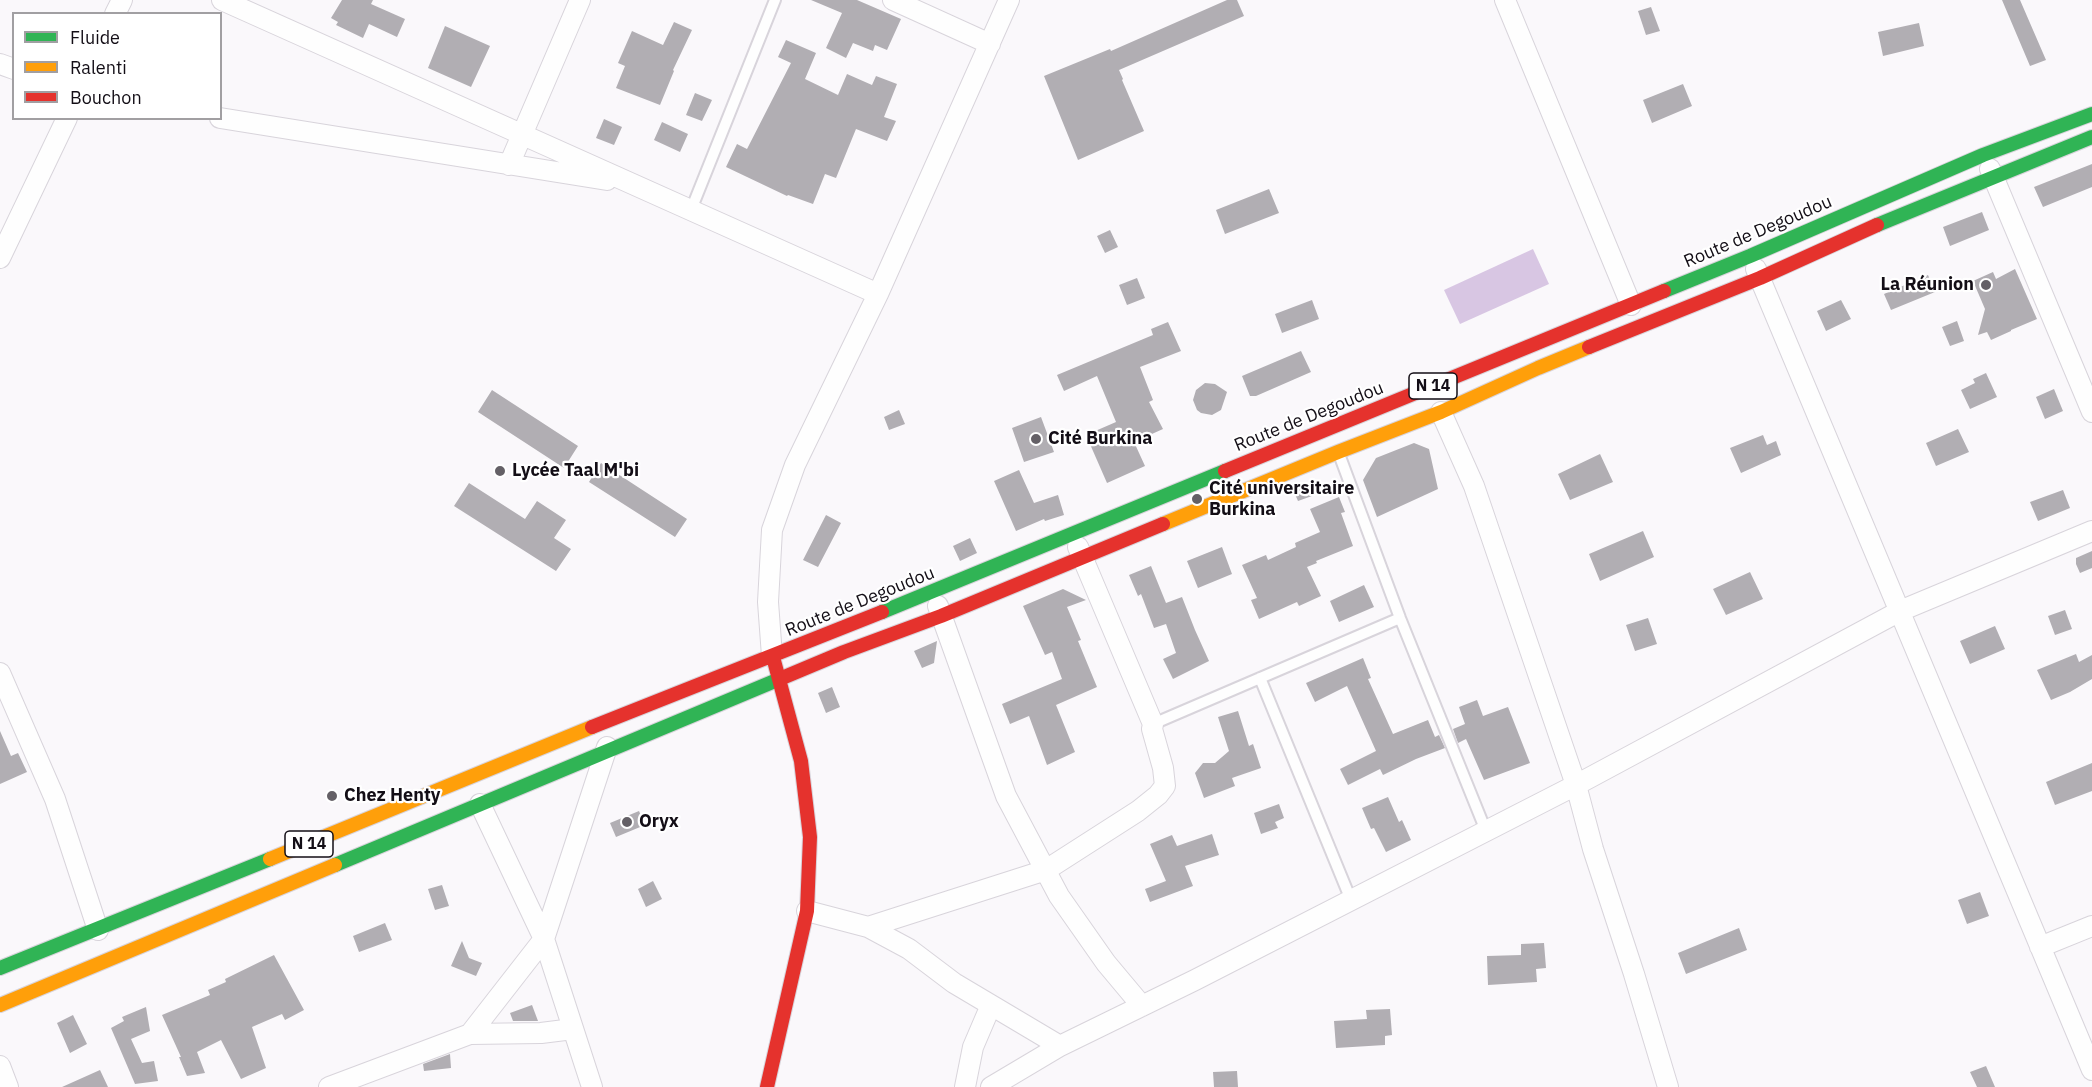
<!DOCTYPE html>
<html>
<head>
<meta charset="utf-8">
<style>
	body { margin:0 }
	#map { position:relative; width:2092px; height:1087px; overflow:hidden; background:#faf8fb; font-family:"IBM Plex Sans",sans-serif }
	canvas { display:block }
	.legend { position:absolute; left:12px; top:12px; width:210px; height:108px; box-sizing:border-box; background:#fff; border:2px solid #a19fa2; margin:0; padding:8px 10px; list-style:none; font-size:18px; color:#130e16 }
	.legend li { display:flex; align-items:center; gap:12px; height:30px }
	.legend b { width:30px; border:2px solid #a19fa2 }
</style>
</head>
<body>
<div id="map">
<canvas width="2092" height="1087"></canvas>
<ul class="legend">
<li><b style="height:8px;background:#30b455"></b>Fluide</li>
<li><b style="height:8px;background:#ff9f0a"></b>Ralenti</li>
<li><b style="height:8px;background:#e5322d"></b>Bouchon</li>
</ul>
</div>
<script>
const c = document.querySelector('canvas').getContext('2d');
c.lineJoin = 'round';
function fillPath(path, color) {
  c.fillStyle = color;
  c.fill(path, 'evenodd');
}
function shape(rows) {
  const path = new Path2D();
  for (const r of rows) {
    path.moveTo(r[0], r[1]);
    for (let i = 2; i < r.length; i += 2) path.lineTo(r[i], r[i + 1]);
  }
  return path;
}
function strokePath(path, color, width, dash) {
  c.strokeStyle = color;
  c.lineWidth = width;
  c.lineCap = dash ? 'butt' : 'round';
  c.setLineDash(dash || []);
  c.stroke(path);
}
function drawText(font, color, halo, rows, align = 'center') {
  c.font = font + ' "IBM Plex Sans",sans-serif';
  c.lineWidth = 4.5;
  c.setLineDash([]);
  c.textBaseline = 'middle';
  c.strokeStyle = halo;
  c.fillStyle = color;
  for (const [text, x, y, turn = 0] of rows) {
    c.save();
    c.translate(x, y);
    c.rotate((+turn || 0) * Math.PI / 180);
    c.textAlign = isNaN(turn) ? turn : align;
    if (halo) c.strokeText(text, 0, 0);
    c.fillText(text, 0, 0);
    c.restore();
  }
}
const water = shape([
	[1533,249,1549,284,1460,324,1444,290]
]);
const building = shape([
	[342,0,373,0,371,4,405,19,397,37,369,24,363,38,336,25,338,22,331,18],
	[811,0,857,0,901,19,887,50,875,45,873,51,853,43,846,58,826,48,842,13],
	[1227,0,1237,0,1244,16,1119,70,1123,79,1122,80,1144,131,1078,160,1044,76,1110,49,1111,51],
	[2002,0,2020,0,2046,60,2030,66],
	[1651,7,1660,31,1646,35,1638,11],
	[674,22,692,30,673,70,674,71,660,105,616,88,625,66,618,63,632,31,663,45],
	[1919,23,1924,46,1883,56,1878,32],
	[445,26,490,46,471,87,428,68],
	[786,40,816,53,805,79,838,95,847,74,872,85,876,76,897,84,884,117,896,121,887,141,856,129,836,178,825,174,813,204,788,195,787,196,726,167,737,144,747,149,791,63,778,57],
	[1683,84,1692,106,1652,123,1643,100],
	[695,93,712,100,702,121,686,115],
	[604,119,622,127,614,145,596,138],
	[662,122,688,134,680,152,654,140],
	[2092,164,2092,187,2043,207,2034,187],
	[1269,189,1279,213,1225,234,1216,210],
	[1982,212,1989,230,1950,246,1943,227],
	[1110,230,1118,247,1105,253,1097,236],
	[2015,269,2037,319,2011,330,2011,331,1991,340,1987,332,1978,335,1985,309,1973,281,1993,272,1996,279],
	[1928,275,1935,292,1891,310,1884,294],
	[1137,278,1145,298,1127,305,1119,285],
	[1312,300,1319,319,1282,333,1275,314],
	[1841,300,1851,319,1826,331,1817,311],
	[1957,321,1964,341,1950,346,1942,327],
	[1168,322,1181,351,1140,367,1153,400,1149,402,1163,429,1134,442,1145,466,1107,483,1086,435,1116,422,1097,376,1064,391,1057,375,1153,335,1151,329],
	[1301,351,1311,372,1256,396,1250,396,1242,376],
	[1986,373,1997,397,1970,409,1961,390,1975,383,1973,379],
	[1205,383,1215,384,1227,392,1221,410,1212,415,1201,413,1197,410,1193,400,1196,390],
	[2054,389,2063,411,2045,419,2036,397],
	[492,390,578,446,564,468,478,412],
	[899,410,905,424,889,430,884,417],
	[1041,417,1054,452,1024,462,1012,428],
	[1958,429,1969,452,1936,466,1926,443],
	[1763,435,1767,445,1776,441,1781,455,1741,473,1730,448],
	[1414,443,1429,449,1438,489,1377,517,1363,480,1376,458],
	[1600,454,1613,482,1570,500,1558,474],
	[601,463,687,519,675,537,589,482],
	[1019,470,1034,503,1058,495,1064,515,1045,521,1044,519,1016,531,994,481],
	[469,483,525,519,537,501,566,520,554,538,571,549,556,571,454,506],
	[1307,484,1312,496,1298,501,1293,490],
	[2063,490,2070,508,2038,521,2030,502],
	[1339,497,1345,512,1341,513,1353,546,1316,561,1317,563,1307,567,1321,596,1299,606,1297,602,1259,619,1251,600,1257,598,1242,565,1266,555,1268,560,1296,547,1295,543,1320,532,1310,509],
	[826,515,841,523,818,567,803,560],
	[1643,531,1654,557,1600,581,1589,554],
	[970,538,977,553,960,561,953,546],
	[1222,547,1232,574,1198,588,1187,561],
	[2092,551,2092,568,2080,573,2076,564,2076,558],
	[1151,566,1166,603,1182,597,1195,630,1209,661,1173,679,1163,659,1176,653,1166,624,1154,628,1141,594,1138,596,1129,575],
	[1750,572,1763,599,1726,615,1713,589],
	[1364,585,1374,607,1339,622,1330,601],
	[1063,589,1086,600,1067,607,1081,640,1078,641,1097,687,1056,705,1075,752,1047,765,1029,716,1010,724,1002,704,1062,679,1052,652,1045,655,1023,606],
	[2065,610,2072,629,2055,635,2048,616],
	[1648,618,1657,644,1635,651,1626,625],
	[1995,626,2005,649,1970,664,1960,641],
	[937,641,934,663,922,668,914,651],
	[2076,654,2079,662,2092,655,2092,679,2070,692,2051,700,2037,670],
	[1363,658,1371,678,1368,679,1393,734,1428,720,1435,737,1439,735,1445,748,1416,759,1383,775,1380,769,1348,785,1340,769,1376,751,1347,686,1315,702,1306,683],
	[832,687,840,707,826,713,818,693],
	[1477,700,1483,716,1508,707,1530,763,1484,780,1466,739,1458,743,1453,729,1465,724,1459,707],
	[1238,711,1249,746,1253,744,1261,768,1232,778,1235,786,1204,798,1195,773,1203,763,1215,763,1229,751,1218,717],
	[0,731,11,756,18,753,27,772,0,784],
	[2092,763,2092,791,2055,805,2046,782],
	[1388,797,1399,822,1402,820,1411,840,1386,852,1374,828,1371,829,1362,808],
	[1279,804,1284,818,1275,822,1278,828,1261,834,1254,813],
	[639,811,645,825,616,837,610,823],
	[1212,834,1219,855,1185,866,1193,886,1150,902,1145,889,1166,881,1150,844,1172,835,1177,846],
	[653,881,662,899,646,907,638,889],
	[442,885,449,906,435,910,428,889],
	[1980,892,1989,916,1967,924,1958,900],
	[385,923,392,940,359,952,353,936],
	[1739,928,1747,950,1686,974,1678,953],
	[462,941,469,958,482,963,476,976,451,966],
	[1544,943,1546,968,1536,969,1537,982,1488,985,1487,956,1521,955,1521,944],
	[274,955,304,1010,285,1020,282,1014,252,1027,266,1068,241,1079,221,1040,197,1052,205,1073,187,1076,179,1057,181,1057,162,1015,210,995,208,990,226,982,225,979],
	[532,1005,538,1021,513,1021,510,1013],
	[146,1007,150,1031,131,1039,142,1063,154,1061,158,1081,135,1084,111,1028,124,1021,122,1017],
	[1390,1009,1392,1035,1385,1036,1385,1045,1336,1048,1334,1021,1367,1019,1366,1010],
	[73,1015,87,1044,70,1053,57,1023],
	[450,1054,451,1068,424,1071,423,1064],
	[1986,1066,1995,1087,1977,1087,1970,1072],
	[100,1070,108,1087,62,1087],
	[1237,1071,1238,1087,1214,1087,1213,1072]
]);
const lane = shape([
	[691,210,775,0],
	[1339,454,1400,618,1486,831],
	[1260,678,1351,900],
	[1153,724,1400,618]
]);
const street = shape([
	[222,0,878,294],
	[893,0,990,44],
	[1505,0,1631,305],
	[115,14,122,0],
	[0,64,14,69],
	[220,118,607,180],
	[509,165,580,0],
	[1990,169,2092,412],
	[0,258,67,118],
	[1756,269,2092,1070],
	[1441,412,1474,486,1576,785,1593,849,1634,974,1668,1087],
	[938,606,1006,796,1059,896,1106,963,1142,1006],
	[772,656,768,602,772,530,795,465,878,294,1009,0],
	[0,673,55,799,98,930],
	[807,911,868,927,909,949,954,983,1060,1046],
	[868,927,1046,870,1138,811,1158,795,1165,786,1163,768,1152,729,1153,724,1078,547],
	[2040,947,2092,926],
	[470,1034,544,939,480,804],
	[0,1066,8,1087],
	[329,1087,470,1034,541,1033,573,1029],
	[592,1087,544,939,607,747],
	[965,1087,973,1047,991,1005],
	[991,1087,1060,1046,1195,980,1576,785,1900,611,2092,531]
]);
const fast = shape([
	[1877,225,2092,137],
	[1664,291,1750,256,1983,155,2092,114],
	[882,612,1225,471],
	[335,865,782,678],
	[0,968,270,859]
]);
const slow = shape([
	[1163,524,1338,452,1441,412,1538,368,1589,347],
	[270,859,592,727],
	[0,1005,335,865]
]);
const jam = shape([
	[1589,347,1760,278,1877,225],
	[1225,471,1664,291],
	[782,678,844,652,941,616,1163,524],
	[592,727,882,612],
	[767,1087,807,911,810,837,801,761,773,657]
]);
const markers = [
	[1986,285,6,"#646066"],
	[1036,439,6,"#646066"],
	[500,471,6,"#646066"],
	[1197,499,6,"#646066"],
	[332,796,6,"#646066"],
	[627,822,6,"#646066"]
];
const shields = [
	[1433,386,48],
	[309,844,48]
];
const shieldNames = [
	["N 14",1433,386],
	["N 14",309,844]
];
const streetNames = [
	["Route de Degoudou",1758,232,-23],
	["Route de Degoudou",1309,417,-22],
	["Route de Degoudou",860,602,-22]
];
const poiNames = [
	["La Réunion",1974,285,"right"],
	["Cité Burkina",1048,439],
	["Lycée Taal M'bi",512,471],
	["Cité universitaire",1209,489],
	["Burkina",1209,510],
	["Chez Henty",344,796],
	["Oryx",639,822]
];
fillPath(water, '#d8c6e3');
fillPath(building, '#b1aeb3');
strokePath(lane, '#d8d4db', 14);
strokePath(street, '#d8d4db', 22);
strokePath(fast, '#d8d4db', 16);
strokePath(slow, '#d8d4db', 16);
strokePath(jam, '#d8d4db', 16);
strokePath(lane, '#fefefe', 10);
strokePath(street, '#fefefe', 20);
strokePath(fast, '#30b455', 14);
strokePath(slow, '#ff9f0a', 14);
strokePath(jam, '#e5322d', 14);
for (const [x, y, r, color] of markers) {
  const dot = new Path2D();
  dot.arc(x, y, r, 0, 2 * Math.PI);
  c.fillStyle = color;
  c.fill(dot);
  strokePath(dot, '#fff', 2);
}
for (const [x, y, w] of shields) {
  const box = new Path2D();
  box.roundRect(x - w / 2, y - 13, w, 26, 4.5);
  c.fillStyle = '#fff';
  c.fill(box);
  strokePath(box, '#130e16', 1.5);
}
drawText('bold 16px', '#130e16', null, shieldNames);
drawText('18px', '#130e16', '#fff', streetNames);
drawText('bold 18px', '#130e16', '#fff', poiNames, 'left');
</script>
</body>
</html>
